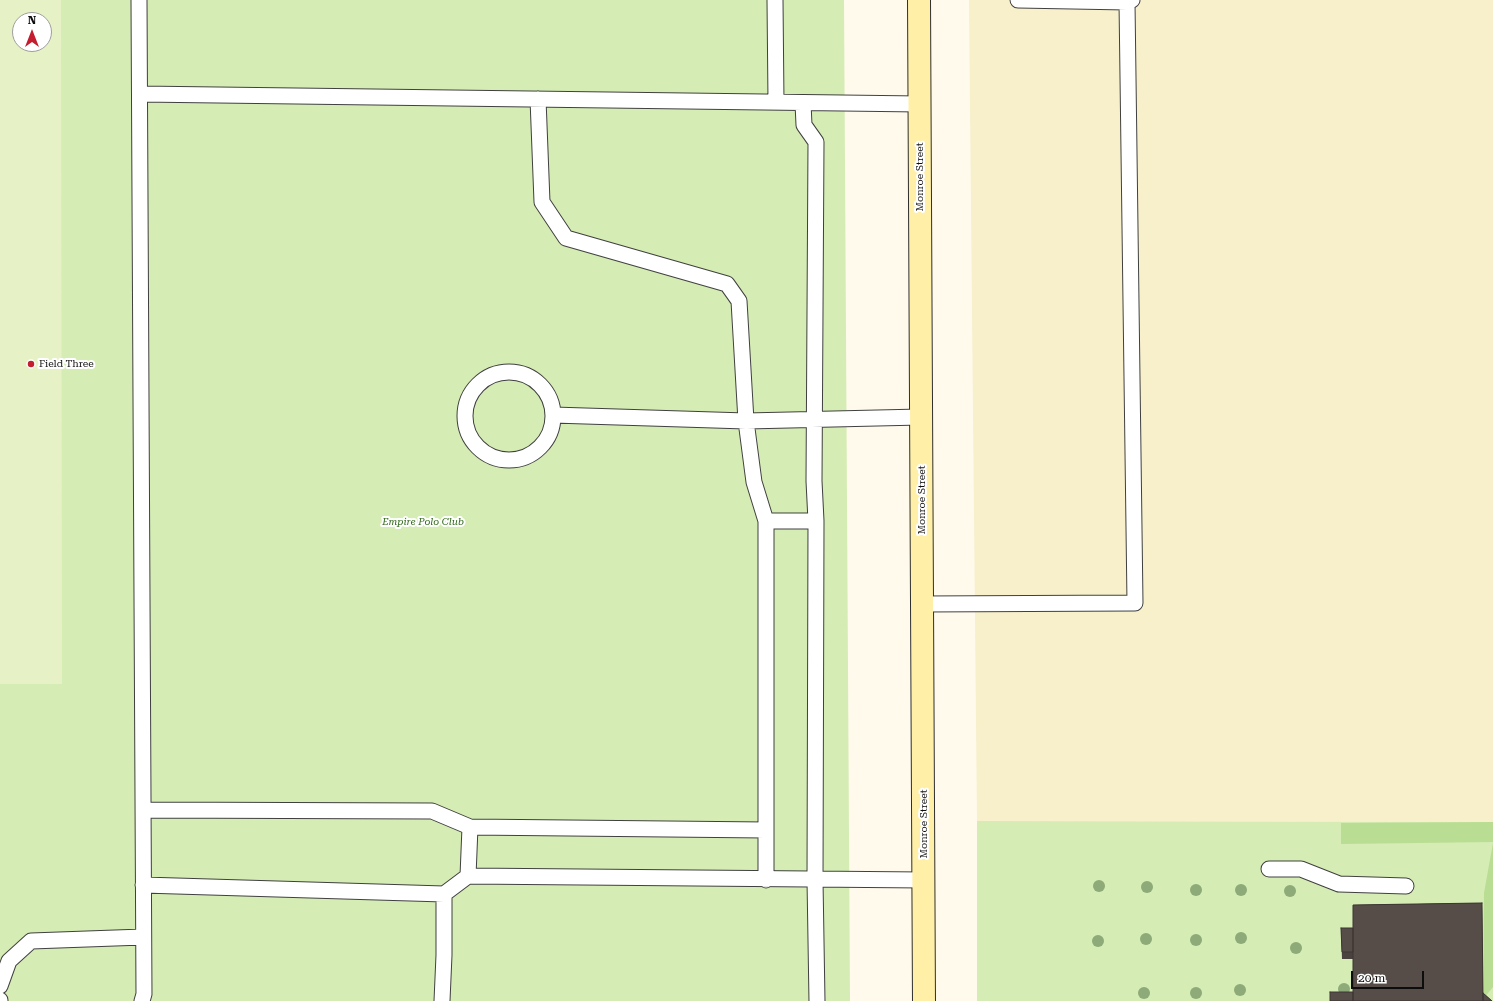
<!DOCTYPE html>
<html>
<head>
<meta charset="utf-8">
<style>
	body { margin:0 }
	#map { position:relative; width:1493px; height:1001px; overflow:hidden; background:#fffaec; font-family:"Roboto Serif",serif }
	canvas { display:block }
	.north { position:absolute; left:12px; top:12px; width:40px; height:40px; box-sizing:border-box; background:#fff; border:1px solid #9e9e9e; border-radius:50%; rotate:0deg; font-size:11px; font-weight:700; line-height:16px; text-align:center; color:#0d0d0d }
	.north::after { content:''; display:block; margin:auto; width:14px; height:18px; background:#c41d30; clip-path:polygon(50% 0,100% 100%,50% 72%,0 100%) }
	.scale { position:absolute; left:1351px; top:971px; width:73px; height:18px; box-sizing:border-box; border:2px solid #0d0d0d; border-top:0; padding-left:5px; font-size:12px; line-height:14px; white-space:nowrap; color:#0d0d0d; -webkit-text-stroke:3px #fff; paint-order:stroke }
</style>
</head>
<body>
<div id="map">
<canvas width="1493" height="1001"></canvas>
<div class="north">N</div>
<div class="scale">20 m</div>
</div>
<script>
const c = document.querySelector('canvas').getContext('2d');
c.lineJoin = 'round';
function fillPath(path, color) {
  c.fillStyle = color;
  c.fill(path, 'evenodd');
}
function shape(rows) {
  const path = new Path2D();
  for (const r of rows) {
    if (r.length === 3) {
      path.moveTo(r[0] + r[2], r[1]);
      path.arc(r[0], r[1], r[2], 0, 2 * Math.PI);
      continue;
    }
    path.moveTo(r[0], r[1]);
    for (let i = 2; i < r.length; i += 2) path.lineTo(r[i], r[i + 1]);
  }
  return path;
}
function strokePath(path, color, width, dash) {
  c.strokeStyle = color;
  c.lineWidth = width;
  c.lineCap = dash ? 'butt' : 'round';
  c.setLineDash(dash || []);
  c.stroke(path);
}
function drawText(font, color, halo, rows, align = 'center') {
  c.font = font + ' "Roboto Serif",serif';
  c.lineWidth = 4;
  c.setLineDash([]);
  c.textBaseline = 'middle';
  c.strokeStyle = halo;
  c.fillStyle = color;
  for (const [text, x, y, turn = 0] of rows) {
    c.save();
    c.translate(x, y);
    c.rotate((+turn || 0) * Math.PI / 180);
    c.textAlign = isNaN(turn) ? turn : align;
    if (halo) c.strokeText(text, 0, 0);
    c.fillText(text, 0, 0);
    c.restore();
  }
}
const farmland = shape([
	[969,0,1493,0,1493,822,977,821]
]);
const green = shape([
	[0,0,844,0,850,1001,0,1001],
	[20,20,44,20,44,44,20,44],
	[977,821,1493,822,1493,1001,977,1001]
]);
const forest = shape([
	[1493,822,1493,842,1341,844,1341,823],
	[1493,843,1493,987,1483,999,1484,893]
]);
const pitch = shape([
	[0,0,61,0,62,684,0,684],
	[20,20,44,20,44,44,20,44]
]);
const lane = shape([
	[139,0,144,994,142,1001],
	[775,0,776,102],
	[1018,0,1127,2,1127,0],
	[140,94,920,104],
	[538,99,542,202,566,238,727,284,739,301,746,421,754,482,766,521,766,880],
	[803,103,804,125,816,142,814,481,816,521],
	[509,416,44],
	[553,415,746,421,921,417],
	[766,521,816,521,815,880,817,1001],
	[923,604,1135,603,1127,2,1132,0],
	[143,810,432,811,470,827,766,830],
	[1269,869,1301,869,1339,884,1406,886],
	[468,876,470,827],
	[143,885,444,894],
	[0,986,9,961,31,941,143,937],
	[0,1000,0,1001],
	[442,1001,444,955,444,894,468,876,924,880]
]);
const secondary = shape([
	[919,0,924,1001]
]);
const trees = [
	[1099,886],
	[1147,887],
	[1196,890],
	[1241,890],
	[1290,891],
	[1241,938],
	[1146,939],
	[1196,940],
	[1098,941],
	[1296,948],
	[1344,989],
	[1240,990],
	[1144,993],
	[1196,993]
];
const wall = shape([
	[1482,903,1483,993,1492,1001,1330,1001,1330,992,1353,992,1353,959,1342,959,1341,928,1353,928,1353,905]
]);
const building = shape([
	[1482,903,1483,1001,1353,1001,1353,905,1482,903],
	[1341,928,1353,928,1353,952,1342,952,1341,928],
	[1330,992,1353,992,1353,1001,1330,1001,1330,992],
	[1483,993,1492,1001,1483,1001,1483,993]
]);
const markers = [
	[31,364,4,"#c41d30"]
];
const streetNames = [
	["Monroe Street",920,177,-90],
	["Monroe Street",922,500,-90],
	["Monroe Street",924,824,-90]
];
const poiNames = [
	["Field Three",39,364]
];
const parkNames = [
	["Empire Polo Club",423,522]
];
fillPath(farmland, '#f7f0cb');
fillPath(green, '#d5ecb4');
fillPath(forest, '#b9dd92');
fillPath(pitch, '#e6f2c6');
strokePath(lane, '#404040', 17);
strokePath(secondary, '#2f2f2f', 24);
strokePath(lane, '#fff', 15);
strokePath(secondary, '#ffefa7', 22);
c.fillStyle = '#8daa78';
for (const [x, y] of trees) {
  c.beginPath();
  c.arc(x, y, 6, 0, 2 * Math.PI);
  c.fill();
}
fillPath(wall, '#4a423e');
fillPath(building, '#564d48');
strokePath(building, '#3c3632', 1);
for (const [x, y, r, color] of markers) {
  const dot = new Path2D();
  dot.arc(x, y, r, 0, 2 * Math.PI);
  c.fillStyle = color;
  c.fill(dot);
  strokePath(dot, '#fff', 1.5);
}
drawText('10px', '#0d0d0d', '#fff', streetNames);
drawText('10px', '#0d0d0d', '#fff', poiNames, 'left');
drawText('italic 10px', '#2f6819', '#fff', parkNames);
</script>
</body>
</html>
